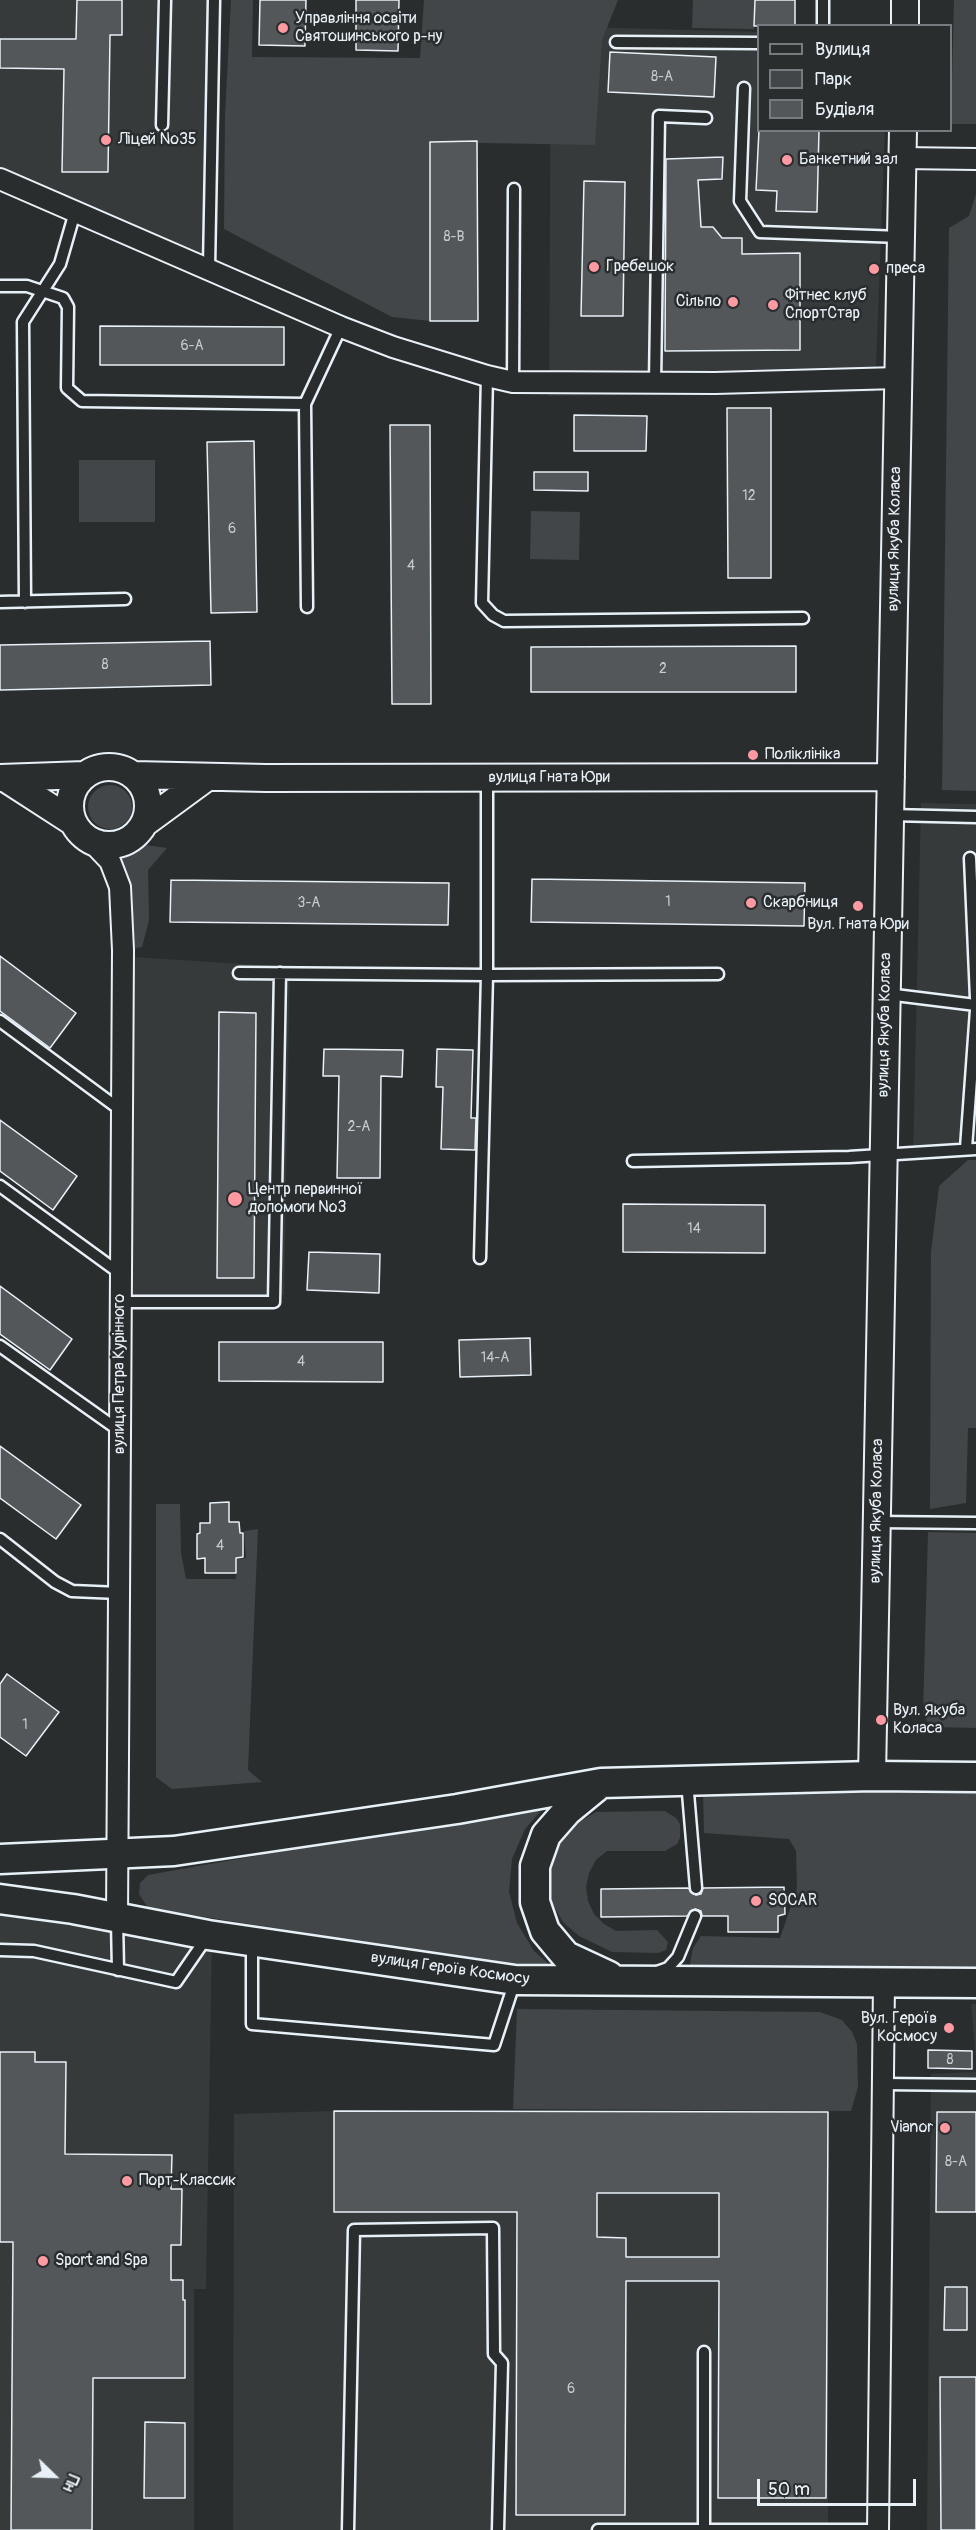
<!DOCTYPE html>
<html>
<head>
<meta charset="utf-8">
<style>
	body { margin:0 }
	#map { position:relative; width:976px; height:2530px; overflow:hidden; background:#2a2d2e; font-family:Pangolin,sans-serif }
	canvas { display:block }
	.legend { position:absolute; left:757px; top:24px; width:195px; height:108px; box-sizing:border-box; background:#2a2d2e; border:2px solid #767b7f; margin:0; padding:8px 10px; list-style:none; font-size:18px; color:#e8f1f8 }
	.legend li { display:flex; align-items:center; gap:12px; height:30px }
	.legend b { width:30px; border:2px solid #767b7f }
	.north { position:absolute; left:24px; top:2446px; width:60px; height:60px; -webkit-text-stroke:4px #2a2d2e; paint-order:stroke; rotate:113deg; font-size:16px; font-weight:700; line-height:24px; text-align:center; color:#e8f1f8 }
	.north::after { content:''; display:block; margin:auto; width:21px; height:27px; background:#e8f1f8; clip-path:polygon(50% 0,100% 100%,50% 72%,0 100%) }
	.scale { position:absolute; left:757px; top:2479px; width:159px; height:27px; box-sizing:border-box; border:3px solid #e8f1f8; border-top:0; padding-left:8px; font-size:18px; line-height:21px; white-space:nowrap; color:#e8f1f8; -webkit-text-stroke:4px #2a2d2e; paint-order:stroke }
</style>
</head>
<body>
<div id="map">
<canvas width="976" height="2530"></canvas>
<ul class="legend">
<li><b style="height:8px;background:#2a2d2e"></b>Вулиця</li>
<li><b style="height:16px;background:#424648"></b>Парк</li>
<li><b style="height:16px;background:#535759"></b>Будівля</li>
</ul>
<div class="north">Пн</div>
<div class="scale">50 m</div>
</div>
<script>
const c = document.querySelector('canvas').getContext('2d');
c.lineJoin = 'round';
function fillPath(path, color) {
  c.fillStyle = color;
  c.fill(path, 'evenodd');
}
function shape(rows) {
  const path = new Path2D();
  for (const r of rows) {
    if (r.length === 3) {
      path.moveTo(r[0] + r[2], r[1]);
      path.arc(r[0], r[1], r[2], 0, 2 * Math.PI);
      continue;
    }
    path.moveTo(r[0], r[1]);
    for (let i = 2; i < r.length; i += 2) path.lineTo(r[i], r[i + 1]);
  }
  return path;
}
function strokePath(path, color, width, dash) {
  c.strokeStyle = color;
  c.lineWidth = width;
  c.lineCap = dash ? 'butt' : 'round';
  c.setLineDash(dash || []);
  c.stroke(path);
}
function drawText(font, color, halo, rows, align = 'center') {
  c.font = font + ' Pangolin,sans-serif';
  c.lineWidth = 5;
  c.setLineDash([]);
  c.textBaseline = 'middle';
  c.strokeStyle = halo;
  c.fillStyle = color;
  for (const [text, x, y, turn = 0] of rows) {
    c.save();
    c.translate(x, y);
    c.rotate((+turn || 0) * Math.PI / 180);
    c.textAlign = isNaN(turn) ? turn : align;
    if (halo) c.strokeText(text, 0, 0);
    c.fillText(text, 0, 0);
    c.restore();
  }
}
const built = shape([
	[0,0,214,0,209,267,0,176],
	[551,26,758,32,758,130,885,131,875,392,549,396],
	[921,803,976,804,976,1153,913,1158],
	[133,957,290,967,284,1295,133,1297],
	[0,1908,212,1941,206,2289,194,2289,194,2530,0,2530],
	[971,2004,976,2004,976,2060],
	[976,2072,976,2530,927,2530,931,2074],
	[334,2111,828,2112,828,2530,233,2530,234,2114]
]);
const green = shape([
	[231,0,253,0,252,57,420,58,424,0,618,0,602,40,595,145,430,142,430,321,392,317,224,229,225,115],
	[693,0,755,0,754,29,692,28],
	[954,0,976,0,976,124,951,124],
	[976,194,976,791,942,790,949,228,969,216],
	[79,460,155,460,155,522,79,522],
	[531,511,580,512,579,560,530,559],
	[110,807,22],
	[131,843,167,848,148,870,149,920,142,947,126,950,105,848],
	[968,1160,976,1160,976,1428,968,1428,966,1503,930,1509,931,1252,939,1186],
	[156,1504,180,1504,181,1553,186,1579,236,1579,237,1559,246,1558,244,1531,258,1529,248,1770,262,1782,172,1789,156,1777],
	[928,1532,976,1533,976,1728,935,1727,927,1721,923,1712],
	[976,1789,976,1973,700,1974,690,1964,693,1948,701,1936,780,1938,797,1888,796,1851,789,1839,704,1833,703,1792],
	[547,1804,525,1829,512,1859,509,1892,517,1923,534,1951,559,1973,148,1908,139,1894,140,1883,148,1875],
	[665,1811,676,1818,680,1824,680,1838,677,1844,665,1851,607,1851,596,1860,589,1873,586,1887,588,1901,594,1914,604,1924,616,1931,657,1930,668,1942,666,1950,658,1953,612,1952,579,1936,563,1922,552,1903,548,1881,551,1860,561,1840,576,1824,596,1812],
	[517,2009,820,2012,842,2020,852,2032,857,2044,858,2087,851,2111,513,2109]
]);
const building = shape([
	[77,0,122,0,122,35,110,35,108,172,62,172,64,69,0,68,0,39,76,39,77,0],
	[260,0,306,0,305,46,259,45,260,0],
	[356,0,399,0,398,51,356,50,356,0],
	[755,0,795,0,795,26,754,26,755,0],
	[610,52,716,57,714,97,608,92,610,52],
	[759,130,819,130,817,212,776,211,777,191,756,190,759,130],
	[477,141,478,321,430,321,430,142,477,141],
	[723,157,722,179,698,180,701,227,713,227,722,238,742,238,742,254,800,253,800,350,665,351,666,159,723,157],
	[584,181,625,182,623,316,581,316,584,181],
	[100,326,284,327,284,365,100,365,100,326],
	[727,408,771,408,771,578,728,578,727,408],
	[574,415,647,416,646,451,574,451,574,415],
	[390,425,430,425,431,704,392,704,390,425],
	[254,441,257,612,211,613,207,442,254,441],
	[534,472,588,472,588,491,534,490,534,472],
	[210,641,211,685,0,690,0,645,210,641],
	[796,646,796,692,531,692,531,647,796,646],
	[532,879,805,883,804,926,531,922,532,879],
	[171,880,449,883,448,925,170,922,171,880],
	[0,956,76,1013,50,1048,0,1011,0,956],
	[219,1012,256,1013,254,1278,217,1278,219,1012],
	[324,1049,403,1050,402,1077,381,1076,380,1178,337,1178,339,1076,323,1076,324,1049],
	[437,1049,473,1050,471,1118,476,1118,475,1150,441,1149,443,1087,436,1087,437,1049],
	[0,1120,77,1176,53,1210,0,1171,0,1120],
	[623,1204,765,1205,765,1253,623,1252,623,1204],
	[309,1252,380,1254,379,1293,307,1290,309,1252],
	[0,1286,72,1339,50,1370,0,1334,0,1286],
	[530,1338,531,1375,460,1377,459,1340,530,1338],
	[219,1342,383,1342,383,1382,219,1381,219,1342],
	[0,1446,81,1505,56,1539,0,1498,0,1446],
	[229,1502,229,1522,239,1522,240,1533,243,1533,243,1557,236,1558,236,1573,205,1573,205,1558,197,1559,197,1534,200,1533,200,1523,210,1523,210,1503,229,1502],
	[7,1674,59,1712,26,1756,0,1737,0,1684,7,1674],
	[784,1887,785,1914,778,1916,778,1932,728,1932,728,1916,702,1916,701,1911,695,1909,687,1916,601,1917,601,1889,688,1888,696,1895,701,1894,703,1888,784,1887],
	[928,2050,972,2051,972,2069,928,2068,928,2050],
	[0,2052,35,2052,35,2062,66,2062,65,2154,172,2155,171,2189,182,2189,181,2245,171,2245,171,2280,183,2280,183,2300,185,2300,185,2378,93,2378,92,2530,11,2530,13,2242,0,2242,0,2052],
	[334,2111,828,2112,826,2498,718,2498,719,2281,626,2281,625,2515,516,2515,517,2212,334,2212,334,2111],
	[597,2193,719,2193,719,2257,626,2257,626,2238,597,2237,597,2193],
	[937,2112,976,2112,976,2212,936,2212,937,2112],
	[945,2287,967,2287,967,2330,944,2330,945,2287],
	[940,2377,976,2377,976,2530,941,2530,940,2377],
	[145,2422,185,2423,185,2498,144,2498,145,2422]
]);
const service = shape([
	[823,26,823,0],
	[616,42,758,43],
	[744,88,740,201,760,232,901,237],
	[162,125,165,0],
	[209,267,214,0],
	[0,286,27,286,63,298,68,307,67,388,82,401,305,404],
	[487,376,482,603,493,615,504,621,803,618],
	[513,382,514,189],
	[655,383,659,116,706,118],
	[0,602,125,599],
	[25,602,23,322,60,264,75,212],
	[307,607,305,404,341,327],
	[487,778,487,975,718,974],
	[890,815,976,817],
	[970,858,976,998],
	[239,973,487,975,480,1258],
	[887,994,976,1005],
	[0,1021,122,1111],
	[966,1148,976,1010],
	[633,1161,849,1157,976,1149],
	[0,1186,121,1274],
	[121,1302,274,1302,280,973],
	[0,1346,120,1431],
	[877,1522,976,1523],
	[0,1539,55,1582,72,1591,119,1593],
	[687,1781,696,1888],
	[117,1920,118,1970],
	[252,1942,252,2024,494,2045,515,1981],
	[0,1950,34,1951,176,1982,207,1937],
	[657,1972,668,1968,678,1957,695,1916],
	[882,2084,976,2085],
	[704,2352,704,2530],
	[348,2530,354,2230,493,2228,494,2354,502,2363,498,2530],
	[598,2530,878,2530]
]);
const minor = shape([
	[902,158,976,159],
	[0,179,341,327,393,347,487,376,513,382,715,383,898,378],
	[91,841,110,861,120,887,123,950,117,1917],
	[878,2530,884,1983]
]);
const tertiary = shape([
	[905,26,905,0],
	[109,806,39],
	[134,775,266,778,891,777],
	[0,778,85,775],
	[5,778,73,822],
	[146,822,206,778],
	[872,1776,903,130]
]);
const secondary = shape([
	[600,1784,567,1811,546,1835,535,1866,535,1902,545,1931,566,1956,609,1976],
	[0,1859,174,1851,457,1809,601,1783,872,1776,976,1777],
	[0,1899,73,1909,208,1935,515,1980,976,1983]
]);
const markers = [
	[283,28,6,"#ff9aa2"],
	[106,140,6,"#ff9aa2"],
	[787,160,6,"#ff9aa2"],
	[594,267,6,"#ff9aa2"],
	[874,269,6,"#ff9aa2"],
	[733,302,6,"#ff9aa2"],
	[773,305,6,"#ff9aa2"],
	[753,755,6,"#ff9aa2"],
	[751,903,6,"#ff9aa2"],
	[858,906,6,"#ff9aa2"],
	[235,1199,8,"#ff9aa2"],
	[881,1720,6,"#ff9aa2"],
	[756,1901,6,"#ff9aa2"],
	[949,2028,6,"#ff9aa2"],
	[945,2128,6,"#ff9aa2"],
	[127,2181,6,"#ff9aa2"],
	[43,2261,6,"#ff9aa2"]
];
const numberNames = [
	["8-А",662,77],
	["8-В",454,237],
	["6-А",192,346],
	["12",749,496],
	["6",232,529],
	["4",411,566],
	["8",105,665],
	["2",663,669],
	["1",668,902],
	["3-А",309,903],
	["2-А",359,1127],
	["14",694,1229],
	["14-А",495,1358],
	["4",301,1362],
	["4",220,1546],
	["1",25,1725],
	["8",950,2060],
	["8-А",956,2162],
	["6",571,2389]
];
const poiNames = [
	["Управління освіти",295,19],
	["Святошинського р-ну",295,37],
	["Ліцей №35",118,140],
	["Банкетний зал",799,160],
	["Гребешок",606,267],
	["преса",886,269],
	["Фітнес клуб",785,296],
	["СпортСтар",785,314],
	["Сільпо",721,302,"right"],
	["Поліклініка",765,755],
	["Скарбниця",763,903],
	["Вул. Гната Юри",858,925,"center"],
	["Центр первинної",248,1190],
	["допомоги №3",248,1208],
	["Вул. Якуба",893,1711],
	["Коласа",893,1729],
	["SOCAR",768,1901],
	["Вул. Героїв",937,2019,"right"],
	["Космосу",937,2037,"right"],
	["Vianor",933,2128,"right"],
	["Порт-Классик",139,2181],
	["Sport and Spa",55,2261]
];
const streetNames = [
	["вулиця Якуба Коласа",895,539,-89],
	["вулиця Гната Юри",549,778],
	["вулиця Якуба Коласа",885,1025,-89],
	["вулиця Петра Курінного",120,1374,-90],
	["вулиця Якуба Коласа",877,1511,-89],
	["вулиця Героїв Космосу",450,1969,8]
];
fillPath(built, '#363a3b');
fillPath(green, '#424648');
fillPath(building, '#535759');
strokePath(building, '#e8f1f8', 1.5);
strokePath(service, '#e8f1f8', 15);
strokePath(minor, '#e8f1f8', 24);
strokePath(tertiary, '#e8f1f8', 30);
strokePath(secondary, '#e8f1f8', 33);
strokePath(service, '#2a2d2e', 10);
strokePath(minor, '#2a2d2e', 20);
strokePath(tertiary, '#2a2d2e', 26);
strokePath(secondary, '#2a2d2e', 28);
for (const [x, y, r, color] of markers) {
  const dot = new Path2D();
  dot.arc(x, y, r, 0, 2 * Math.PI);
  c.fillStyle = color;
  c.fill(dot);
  strokePath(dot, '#2a2d2e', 2);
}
drawText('14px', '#c3cad0', null, numberNames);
drawText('16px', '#e8f1f8', '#2a2d2e', poiNames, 'left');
drawText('16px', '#e8f1f8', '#2a2d2e', streetNames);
</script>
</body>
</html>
